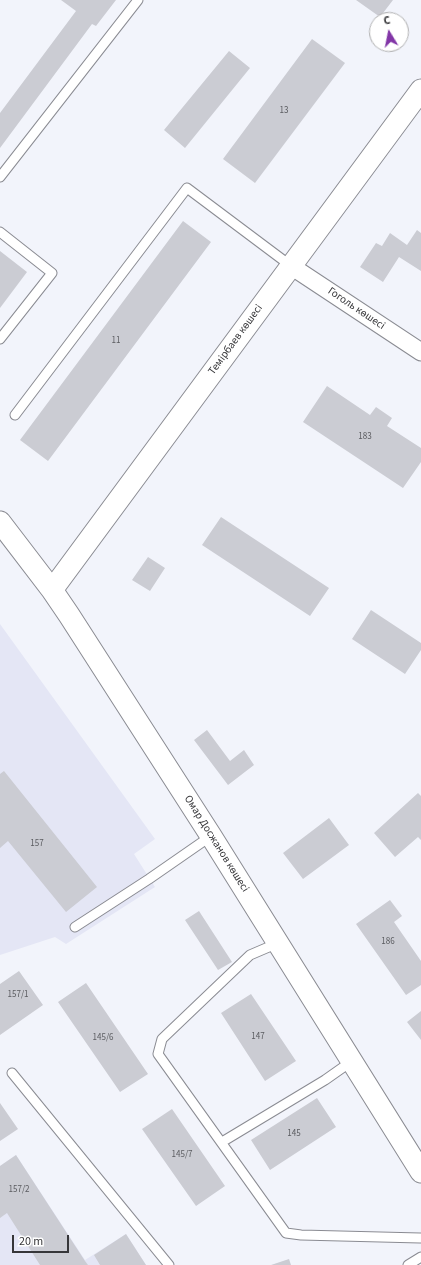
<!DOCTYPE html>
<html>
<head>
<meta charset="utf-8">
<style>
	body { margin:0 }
	#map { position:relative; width:421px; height:1265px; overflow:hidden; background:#f2f4fb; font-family:"Source Sans 3",sans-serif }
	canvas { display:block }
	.north { position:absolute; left:369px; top:12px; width:40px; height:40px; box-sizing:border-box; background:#fff; border:1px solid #afafb0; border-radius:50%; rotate:350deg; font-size:11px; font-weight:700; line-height:16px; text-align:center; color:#363639 }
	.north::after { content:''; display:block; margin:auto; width:14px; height:18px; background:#8236a7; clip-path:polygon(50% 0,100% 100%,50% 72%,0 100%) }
	.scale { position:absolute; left:12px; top:1235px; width:57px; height:18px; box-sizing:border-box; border:2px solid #363639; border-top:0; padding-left:5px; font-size:12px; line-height:14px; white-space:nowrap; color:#363639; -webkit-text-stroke:3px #fff; paint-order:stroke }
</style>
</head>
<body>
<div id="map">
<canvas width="421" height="1265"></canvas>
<div class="north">С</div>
<div class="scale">20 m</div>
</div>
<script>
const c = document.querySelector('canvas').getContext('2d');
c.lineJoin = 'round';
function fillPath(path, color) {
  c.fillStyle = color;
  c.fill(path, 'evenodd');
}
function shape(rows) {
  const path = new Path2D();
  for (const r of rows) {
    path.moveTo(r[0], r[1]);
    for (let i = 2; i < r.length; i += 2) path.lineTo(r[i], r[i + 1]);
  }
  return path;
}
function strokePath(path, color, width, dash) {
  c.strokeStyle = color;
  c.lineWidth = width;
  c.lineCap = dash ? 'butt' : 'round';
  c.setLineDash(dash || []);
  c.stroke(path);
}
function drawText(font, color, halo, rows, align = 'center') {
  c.font = font + ' "Source Sans 3",sans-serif';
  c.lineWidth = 3;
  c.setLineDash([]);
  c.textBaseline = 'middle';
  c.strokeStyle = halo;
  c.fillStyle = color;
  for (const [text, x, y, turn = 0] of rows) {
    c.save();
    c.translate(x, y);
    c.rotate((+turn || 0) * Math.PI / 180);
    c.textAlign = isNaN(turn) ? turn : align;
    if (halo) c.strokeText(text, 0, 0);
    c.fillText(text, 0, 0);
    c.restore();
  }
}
const built = shape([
	[0,624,155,839,134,854,155,887,66,944,55,937,0,955],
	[16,1155,85,1260,126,1234,146,1265,0,1265,0,1166]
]);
const building = shape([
	[61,0,116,0,96,26,92,24,0,148,0,113,76,11],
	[356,0,393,0,380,17],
	[312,39,345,63,255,183,223,159],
	[229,51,250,68,185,148,164,130],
	[183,221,211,242,48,461,20,440],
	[417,230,421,233,421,271,399,257,383,282,360,267,376,243,382,246,390,233,407,245],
	[0,251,27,272,0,308],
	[327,386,370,415,376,407,392,418,387,426,421,448,421,462,403,488,303,422],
	[221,517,329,588,310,616,202,545],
	[148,557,165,568,150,591,132,580],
	[371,610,421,643,421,650,405,674,352,639],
	[207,730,230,761,244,750,254,765,228,785,194,740],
	[4,771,97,887,66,912,8,841,0,848,0,774],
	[418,793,421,796,421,840,418,837,395,857,374,833],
	[329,818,349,845,303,879,283,853],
	[390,900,402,916,394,922,421,961,421,985,406,995,356,924],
	[199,911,232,962,218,970,185,920],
	[19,971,43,1005,0,1035,0,984],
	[86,983,148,1074,120,1092,58,1002],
	[251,994,296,1061,265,1081,221,1013],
	[421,1011,421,1040,407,1022],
	[317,1098,336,1127,270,1170,251,1140],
	[0,1103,18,1129,0,1141],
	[172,1109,225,1186,196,1206,142,1129],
	[16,1155,85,1261,88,1265,40,1265,7,1213,0,1218,0,1166],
	[126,1234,146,1265,100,1265,94,1255],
	[289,1259,291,1265,271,1265]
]);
const service = shape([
	[0,177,138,0],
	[0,232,52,273,0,339],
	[15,415,187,188,291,266],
	[75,927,149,879,211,836],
	[278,943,250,955,162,1039,158,1054,286,1233,301,1235,420,1238],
	[12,1073,169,1265],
	[222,1142,325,1080,352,1061],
	[408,1265,421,1257]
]);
const minor = shape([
	[291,266,421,352]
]);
const tertiary = shape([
	[0,522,52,590,69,615,211,836,421,1172],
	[52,590,421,90]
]);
const numberNames = [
	["13",284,111],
	["11",116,341],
	["183",365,437],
	["157",37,844],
	["186",388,942],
	["157/1",18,995],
	["147",258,1037],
	["145/6",103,1038],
	["145",294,1134],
	["145/7",182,1155],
	["157/2",19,1190]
];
const streetNames = [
	["Гоголь көшесі",356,309,34],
	["Темірбаев көшесі",236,340,-54],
	["Омар Досжанов көшесі",216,844,58]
];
fillPath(built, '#e4e6f5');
fillPath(building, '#cbccd3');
strokePath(service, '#8a8b92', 11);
strokePath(minor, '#8a8b92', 19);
strokePath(tertiary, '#8a8b92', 23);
strokePath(service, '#fff', 9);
strokePath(minor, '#fff', 17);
strokePath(tertiary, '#fff', 21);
drawText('9px', '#5b5c60', null, numberNames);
drawText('11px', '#363639', '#fff', streetNames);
</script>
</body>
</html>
